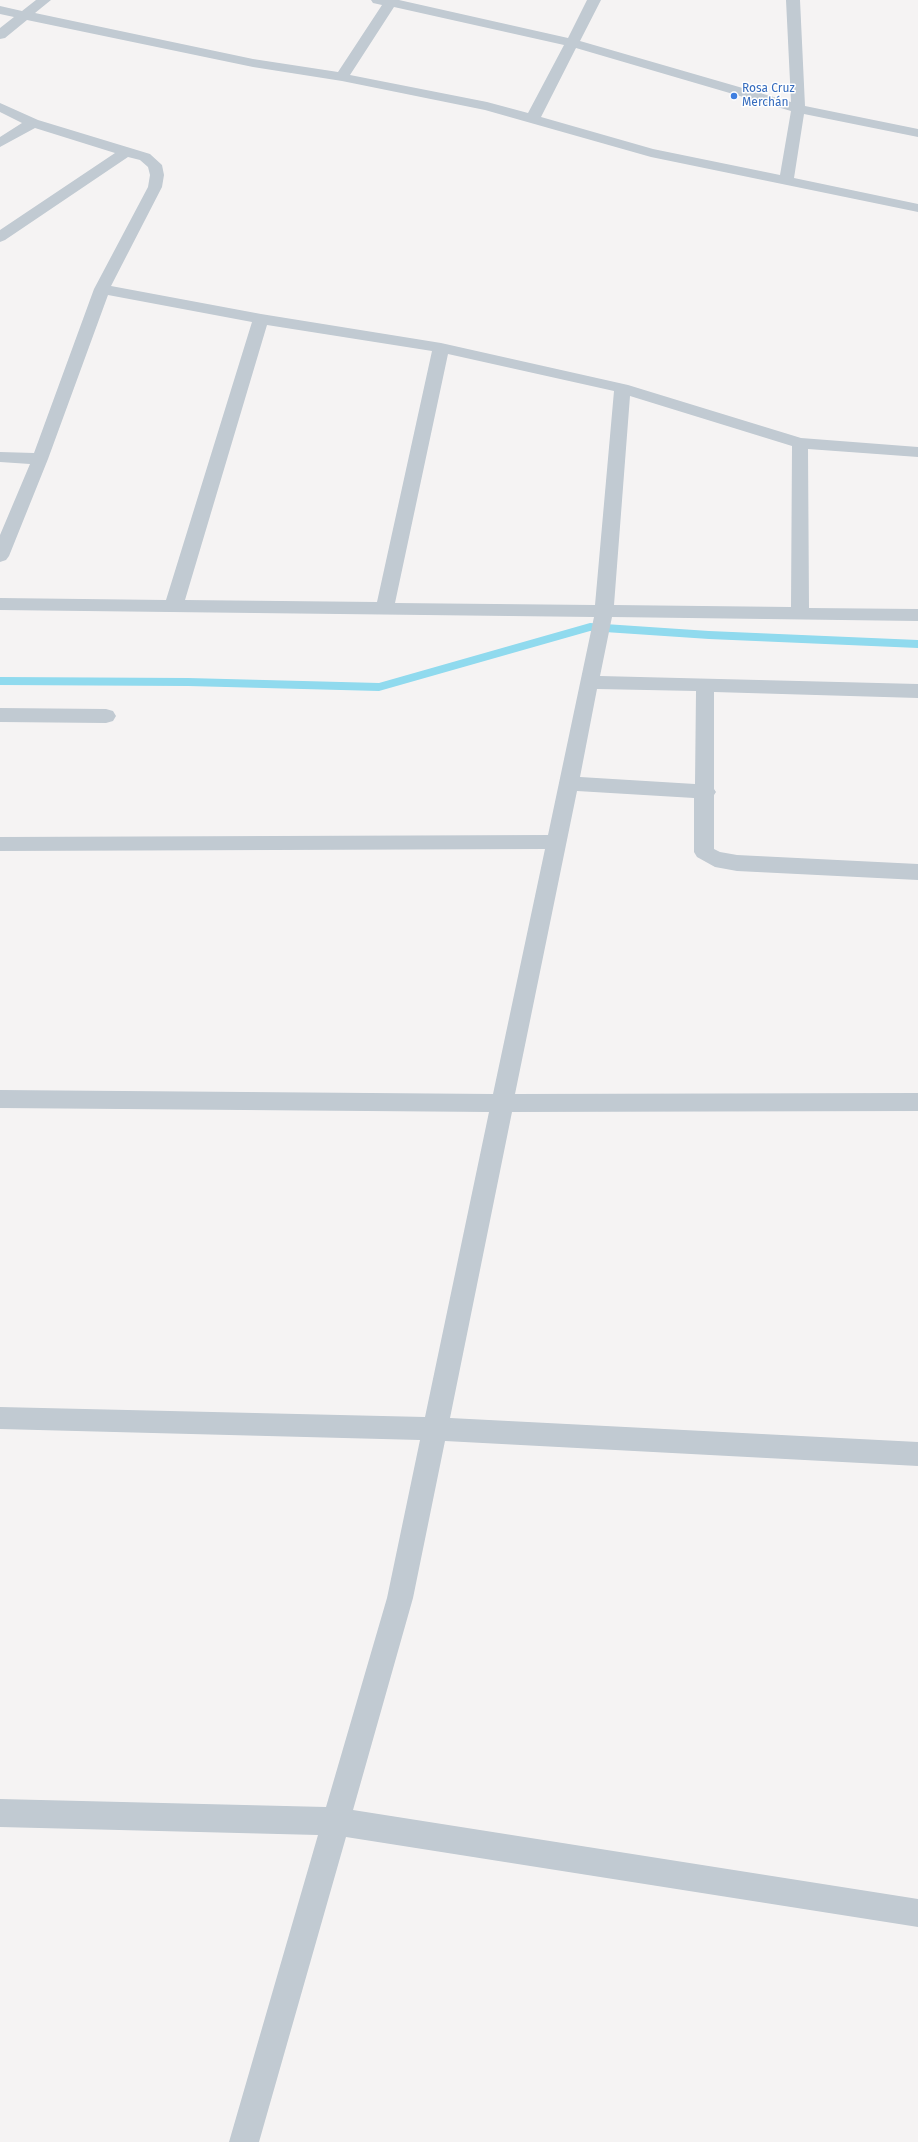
<!DOCTYPE html>
<html>
<head>
<meta charset="utf-8">
<style>
	body { margin:0 }
	canvas { display:block; background:#f5f3f3 }
</style>
</head>
<body>
<canvas width="918" height="2142"></canvas>
<script>
const c = document.querySelector('canvas').getContext('2d');
c.lineJoin = 'round';
function shape(rows) {
  const path = new Path2D();
  for (const r of rows) {
    path.moveTo(r[0], r[1]);
    for (let i = 2; i < r.length; i += 2) path.lineTo(r[i], r[i + 1]);
  }
  return path;
}
function fillPath(path, color) {
  c.fillStyle = color;
  c.fill(path, 'evenodd');
}
function strokePath(path, color, width, dash) {
  c.strokeStyle = color;
  c.lineWidth = width;
  c.lineCap = dash ? 'butt' : 'round';
  c.setLineDash(dash || []);
  c.stroke(path);
}
function drawText(font, color, halo, rows, align = 'center') {
  c.font = font + ' "Fira Sans",sans-serif';
  c.lineWidth = 3;
  c.setLineDash([]);
  c.textBaseline = 'middle';
  c.strokeStyle = halo;
  c.fillStyle = color;
  for (const [text, x, y, turn = 0] of rows) {
    c.save();
    c.translate(x, y);
    c.rotate((+turn || 0) * Math.PI / 180);
    c.textAlign = isNaN(turn) ? turn : align;
    if (halo) c.strokeText(text, 0, 0);
    c.fillText(text, 0, 0);
    c.restore();
  }
}
const stream = shape([
	[590,623,709,631,918,640,918,648,709,639,590,631,379,691,188,686,0,685,0,677,188,678,379,683,590,623]
]);
const minor = shape([
	[36,0,51,0,35,13,253,59,338,72,382,5,373,3,371,0,399,0,568,38,587,0,601,0,580,41,791,102,786,0,800,0,805,106,918,129,918,137,804,114,794,178,918,204,918,212,651,157,485,110,342,81,253,67,27,20,5,38,0,39,0,28,14,17,0,14,0,6,22,11,36,0],
	[394,7,564,45,528,113,487,102,350,75,394,7],
	[576,48,791,111,780,175,653,149,541,117,576,48],
	[0,103,38,120,150,154,162,165,164,175,162,187,111,286,261,314,441,343,628,385,801,438,918,447,918,457,808,449,809,608,918,609,918,621,612,617,600,676,918,684,918,698,714,692,714,789,716,792,714,795,714,849,720,852,737,855,918,864,918,880,737,871,715,867,697,857,694,852,694,798,577,791,515,1094,918,1093,918,1111,512,1112,450,1418,918,1442,918,1466,445,1441,413,1598,353,1810,918,1899,918,1927,346,1837,259,2142,229,2142,318,1835,0,1827,0,1799,326,1807,387,1598,420,1440,0,1429,0,1407,425,1417,489,1112,0,1108,0,1090,493,1094,545,849,0,851,0,837,548,835,594,617,0,610,0,598,166,600,252,322,108,295,48,459,9,556,6,560,0,562,0,535,30,464,0,462,0,452,34,453,94,289,148,187,150,175,148,167,140,160,128,157,5,240,0,242,0,230,115,153,35,128,0,147,0,137,22,123,0,112,0,103],
	[267,325,432,351,377,602,185,600,267,325],
	[448,354,614,391,595,605,395,603,448,354],
	[630,396,792,446,791,607,614,605,630,396],
	[597,689,696,691,695,784,580,777,597,689],
	[0,708,106,709,113,711,116,716,113,721,106,723,0,722,0,708]
]);
const markers = [
	[734,96,4,"#3f7fe0"]
];
const farShopnames = [
	["Rosa Cruz",742,89],
	["Merchán",742,103]
];
fillPath(stream, '#90daee');
fillPath(minor, '#c1cad2');
for (const [x, y, r, color] of markers) {
  const dot = new Path2D();
  dot.arc(x, y, r, 0, 2 * Math.PI);
  c.fillStyle = color;
  c.fill(dot);
  strokePath(dot, '#fff', 1.5);
}
drawText('12px', '#366cbe', '#fff', farShopnames, 'left');
</script>
</body>
</html>
